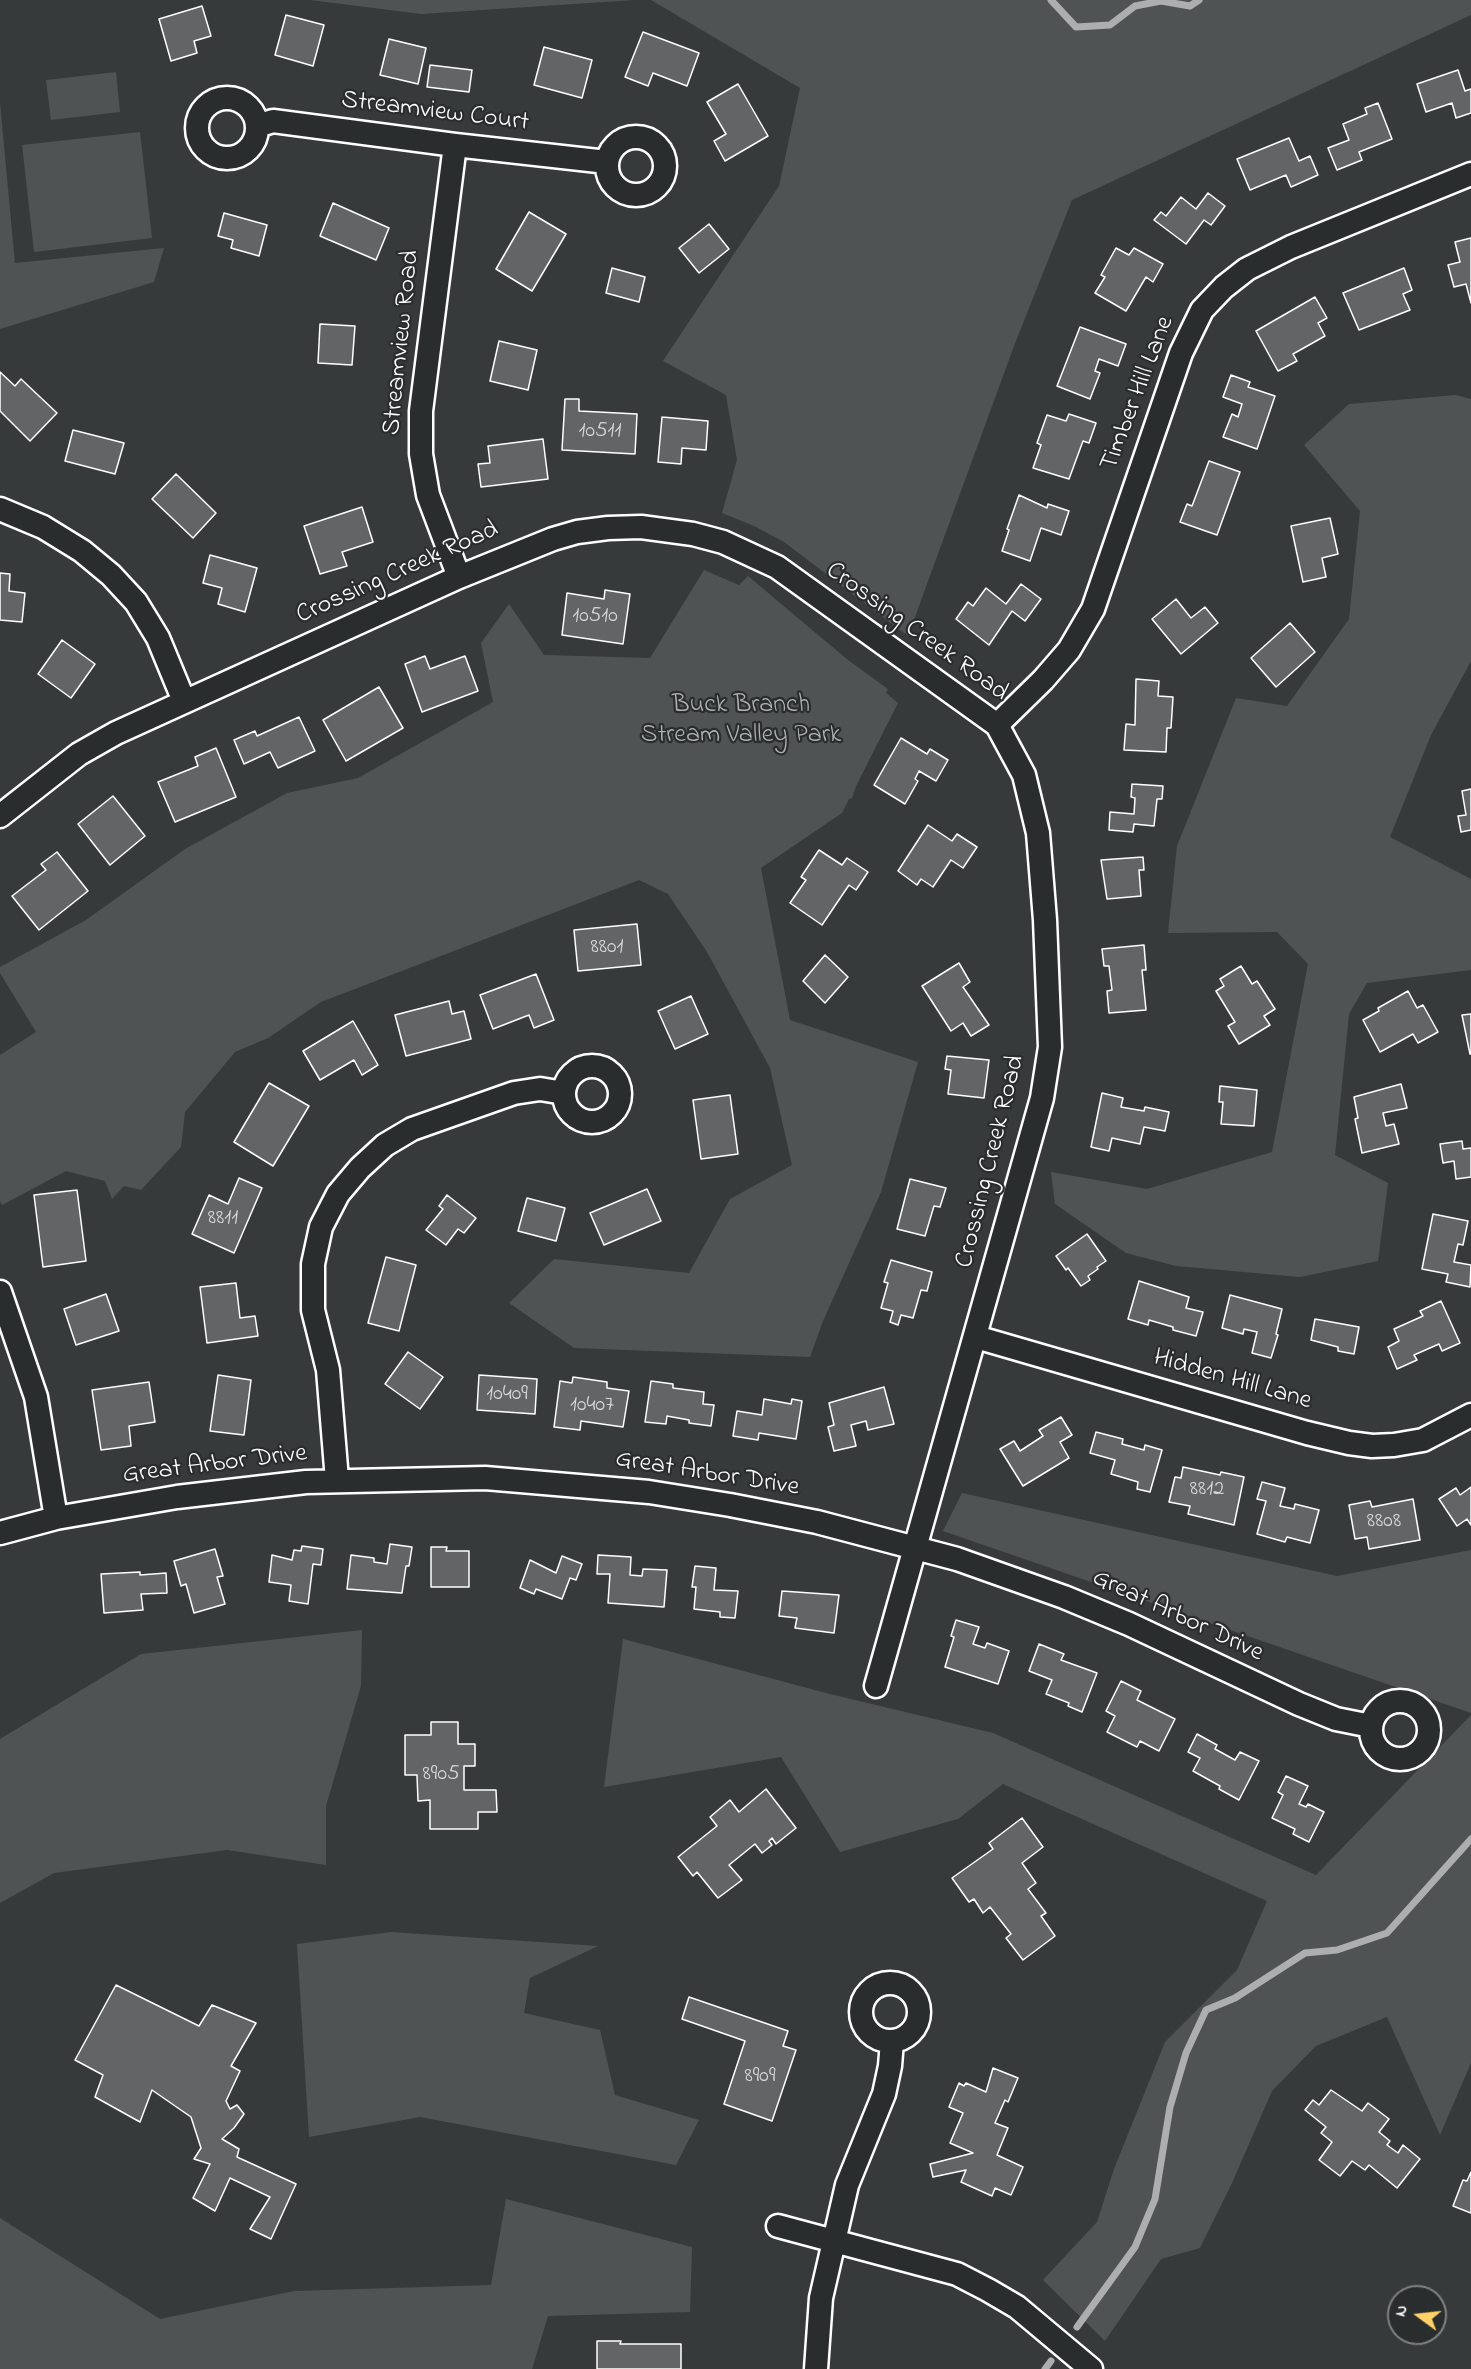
<!DOCTYPE html>
<html>
<head>
<meta charset="utf-8">
<style>
	body { margin:0 }
	#map { position:relative; width:1471px; height:2369px; overflow:hidden; background:#373a3b; font-family:"Indie Flower",sans-serif }
	canvas { display:block }
	.north { position:absolute; left:1387px; top:2285px; width:60px; height:60px; box-sizing:border-box; background:#2a2d2e; border:2px solid #7f8182; border-radius:50%; rotate:285deg; font-size:16px; font-weight:700; line-height:24px; text-align:center; color:#fff }
	.north::after { content:''; display:block; margin:auto; width:21px; height:27px; background:#ffd166; clip-path:polygon(50% 0,100% 100%,50% 72%,0 100%) }
</style>
</head>
<body>
<div id="map">
<canvas width="1471" height="2369"></canvas>
<div class="north">N</div>
</div>
<script>
const c = document.querySelector('canvas').getContext('2d');
c.lineJoin = 'round';
function fillPath(path, color) {
  c.fillStyle = color;
  c.fill(path, 'evenodd');
}
function shape(rows) {
  const path = new Path2D();
  for (const r of rows) {
    if (r.length === 3) {
      path.moveTo(r[0] + r[2], r[1]);
      path.arc(r[0], r[1], r[2], 0, 2 * Math.PI);
      continue;
    }
    path.moveTo(r[0], r[1]);
    for (let i = 2; i < r.length; i += 2) path.lineTo(r[i], r[i + 1]);
  }
  return path;
}
function strokePath(path, color, width, dash) {
  c.strokeStyle = color;
  c.lineWidth = width;
  c.lineCap = dash ? 'butt' : 'round';
  c.setLineDash(dash || []);
  c.stroke(path);
}
function drawText(font, color, halo, rows, align = 'center') {
  c.font = font + ' "Indie Flower",sans-serif';
  c.lineWidth = 4.5;
  c.setLineDash([]);
  c.textBaseline = 'middle';
  c.strokeStyle = halo;
  c.fillStyle = color;
  for (const [text, x, y, turn = 0] of rows) {
    c.save();
    c.translate(x, y);
    c.rotate((+turn || 0) * Math.PI / 180);
    c.textAlign = isNaN(turn) ? turn : align;
    if (halo) c.strokeText(text, 0, 0);
    c.fillText(text, 0, 0);
    c.restore();
  }
}
const green = shape([
	[310,0,635,0,421,14],
	[651,0,1471,0,1471,15,1072,200,1014,346,908,636,784,542,754,526,722,513,737,460,726,395,663,361,779,186,800,88],
	[116,72,120,112,51,120,46,80],
	[0,103,15,263,164,248,154,282,0,329],
	[140,132,152,238,34,252,22,145],
	[1456,395,1471,399,1471,661,1431,735,1390,837,1471,879,1471,970,1367,983,1349,1014,1335,1155,1388,1183,1378,1261,1300,1277,1176,1266,1126,1253,1055,1204,1051,1172,1147,1189,1272,1152,1308,964,1277,932,1168,933,1177,846,1236,698,1287,706,1349,619,1360,511,1304,445,1349,404],
	[704,570,739,585,748,576,848,660,888,689,886,693,898,703,856,786,852,798,849,799,842,813,761,868,790,1020,918,1062,881,1192,823,1321,810,1357,574,1348,509,1303,554,1259,689,1273,730,1199,792,1165,770,1068,707,952,668,894,639,880,321,1002,268,1038,235,1052,185,1112,181,1147,141,1190,124,1186,112,1199,105,1181,66,1171,2,1205,0,1201,0,1055,36,1032,0,973,0,967,86,920,185,849,287,793,358,778,493,702,481,643,509,604,544,655,650,658],
	[962,1493,1337,1576,1471,1550,1471,1713,943,1531],
	[362,1630,361,1686,326,1806,326,1865,227,1850,54,1873,0,1903,0,1739,141,1654],
	[623,1639,830,1694,993,1733,1316,1875,1471,1715,1471,2063,1440,2135,1387,2017,1316,2046,1272,2091,1232,2183,1200,2248,1161,2259,1105,2341,1043,2280,1097,2222,1114,2169,1165,2042,1237,1970,1267,1901,1003,1784,958,1819,840,1852,781,1757,604,1787],
	[391,1932,598,1946,530,1978,524,2013,600,2030,615,2095,699,2120,676,2165,420,2117,309,2137,297,1944],
	[506,2199,692,2247,690,2312,548,2316,532,2369,0,2369,0,2218,160,2319,294,2291,491,2285]
]);
const stream = shape([
	[1051,0,1076,27,1110,25,1135,6,1161,1,1190,6,1199,0],
	[1077,2327,1135,2247,1155,2199,1170,2107,1186,2053,1206,2010,1235,1998,1305,1953,1337,1950,1387,1933,1471,1839],
	[1045,2369,1051,2361]
]);
const building = shape([
	[202,6,211,36,194,41,197,53,171,61,159,19,202,6],
	[286,15,324,25,313,66,275,55,286,15],
	[643,32,699,53,687,86,653,73,648,86,625,77,643,32],
	[389,39,426,48,418,84,380,75,389,39],
	[544,47,592,60,582,98,534,85,544,47],
	[430,65,472,70,469,92,427,87,430,65],
	[1458,70,1465,91,1471,89,1471,113,1456,118,1452,103,1426,112,1417,84,1458,70],
	[738,84,768,136,725,161,714,141,726,134,707,102,738,84],
	[1378,103,1392,139,1359,152,1362,160,1337,170,1328,148,1349,140,1343,124,1367,114,1365,108,1378,103],
	[1289,138,1299,161,1310,156,1318,175,1291,187,1286,175,1250,190,1237,159,1289,138],
	[1208,193,1225,206,1211,225,1204,220,1186,244,1154,220,1161,212,1166,216,1181,197,1196,209,1208,193],
	[333,203,389,228,376,260,320,236,333,203],
	[529,212,566,234,532,291,496,269,529,212],
	[224,213,267,225,259,256,231,248,233,240,218,236,224,213],
	[709,224,729,249,699,273,679,248,709,224],
	[1471,238,1471,303,1466,284,1454,287,1448,265,1460,262,1455,242,1471,238],
	[1116,248,1129,255,1134,248,1163,264,1153,282,1146,277,1126,311,1095,293,1105,277,1101,275,1116,248],
	[612,268,645,277,639,302,606,293,612,268],
	[1404,268,1412,290,1403,294,1410,310,1359,330,1343,293,1404,268],
	[1315,297,1327,318,1318,323,1325,336,1293,354,1297,361,1278,371,1256,331,1315,297],
	[320,324,355,326,352,365,318,363,320,324],
	[1080,327,1126,344,1118,366,1099,359,1095,371,1100,373,1090,399,1057,386,1080,327],
	[499,341,537,350,528,390,490,381,499,341],
	[0,372,15,386,21,379,57,413,30,441,0,411,0,372],
	[1231,375,1250,382,1248,387,1275,396,1257,449,1223,437,1232,414,1238,417,1242,404,1223,397,1231,375],
	[565,399,579,399,579,411,637,414,635,454,562,450,565,399],
	[1069,414,1096,423,1089,443,1083,441,1069,479,1033,468,1041,445,1037,443,1047,415,1066,421,1069,414],
	[662,417,708,421,706,450,682,448,681,464,658,462,662,417],
	[73,430,124,443,115,474,65,461,73,430],
	[543,439,548,479,481,487,478,464,490,463,488,446,543,439],
	[1209,461,1240,472,1217,535,1180,522,1187,504,1192,506,1209,461],
	[176,474,216,513,193,538,152,499,176,474],
	[1019,495,1047,508,1048,504,1069,511,1061,535,1041,528,1030,561,1002,551,1009,530,1007,529,1019,495],
	[362,507,373,542,342,552,347,566,320,574,304,526,362,507],
	[1330,518,1338,554,1322,558,1326,577,1303,582,1291,526,1330,518],
	[210,555,257,568,245,612,218,604,222,588,203,583,210,555],
	[0,573,10,574,9,591,25,593,22,622,0,620,0,573],
	[1021,584,1041,599,1025,621,1012,611,989,645,956,619,968,602,973,606,986,588,1006,604,1021,584],
	[605,590,630,594,623,644,562,635,567,593,604,599,605,590],
	[1176,599,1191,618,1205,607,1218,623,1181,654,1152,619,1176,599],
	[1290,623,1315,652,1276,687,1251,658,1290,623],
	[62,640,95,664,71,698,38,674,62,640],
	[425,656,430,669,465,656,478,691,422,712,405,664,425,656],
	[1136,679,1159,681,1158,696,1173,697,1171,728,1167,728,1166,752,1124,750,1126,724,1135,725,1136,679],
	[379,687,403,728,346,761,323,720,379,687],
	[299,717,315,751,278,768,270,752,244,764,234,740,255,731,257,736,299,717],
	[901,738,927,754,930,749,948,760,936,781,919,771,915,779,918,781,905,804,874,785,901,738],
	[216,748,236,797,175,822,158,782,198,766,195,757,216,748],
	[1132,784,1163,786,1162,799,1157,799,1154,826,1134,824,1133,832,1109,830,1110,812,1134,814,1135,798,1131,797,1132,784],
	[1471,789,1471,830,1461,832,1458,816,1466,815,1462,791,1471,789],
	[113,796,145,836,110,865,78,824,113,796],
	[928,825,952,841,957,834,977,847,963,868,951,860,933,887,921,879,917,885,898,871,928,825],
	[819,850,842,865,847,858,868,872,856,890,849,885,822,925,790,903,806,880,801,877,819,850],
	[57,852,88,891,39,930,12,896,46,870,41,864,57,852],
	[1143,857,1144,870,1139,870,1141,896,1107,899,1101,860,1143,857],
	[637,924,641,965,578,971,574,930,637,924],
	[1144,945,1146,970,1142,970,1146,1010,1109,1013,1107,991,1112,990,1109,966,1104,966,1102,949,1144,945],
	[825,955,848,977,825,1003,803,981,825,955],
	[959,963,970,982,963,987,989,1025,971,1036,963,1023,951,1031,922,986,959,963],
	[1241,966,1252,984,1257,981,1275,1009,1264,1016,1270,1025,1239,1044,1228,1026,1235,1022,1216,991,1224,986,1220,979,1241,966],
	[536,974,554,1020,534,1028,529,1015,493,1029,480,995,536,974],
	[1408,991,1417,1008,1423,1005,1438,1032,1418,1043,1413,1034,1380,1052,1363,1020,1379,1011,1378,1008,1408,991],
	[691,996,708,1034,675,1049,658,1011,691,996],
	[449,1001,452,1014,464,1011,471,1039,406,1056,395,1015,449,1001],
	[1471,1014,1471,1054,1470,1054,1462,1015,1471,1014],
	[353,1021,378,1065,362,1075,354,1060,320,1080,303,1051,353,1021],
	[947,1056,989,1060,984,1098,948,1094,951,1070,945,1069,947,1056],
	[269,1083,309,1106,273,1166,234,1142,269,1083],
	[1401,1084,1407,1108,1383,1113,1386,1126,1394,1124,1399,1144,1362,1153,1355,1119,1358,1118,1354,1097,1401,1084],
	[1220,1086,1257,1090,1254,1126,1221,1124,1223,1102,1219,1102,1220,1086],
	[1102,1093,1123,1098,1121,1107,1144,1111,1145,1107,1169,1112,1165,1131,1144,1127,1140,1144,1112,1138,1109,1151,1091,1147,1102,1093],
	[730,1095,738,1154,701,1159,693,1100,730,1095],
	[1462,1141,1463,1149,1471,1148,1471,1177,1456,1179,1454,1161,1443,1163,1440,1144,1462,1141],
	[239,1178,262,1188,234,1253,192,1234,209,1195,228,1204,239,1178],
	[910,1179,946,1188,940,1207,934,1206,925,1236,897,1229,910,1179],
	[647,1189,661,1221,604,1245,590,1213,647,1189],
	[77,1190,86,1261,43,1267,34,1195,77,1190],
	[447,1195,476,1218,464,1233,458,1229,446,1245,426,1230,443,1209,439,1206,447,1195],
	[527,1198,565,1208,556,1241,518,1231,527,1198],
	[1433,1214,1468,1221,1463,1245,1458,1244,1454,1262,1471,1265,1470,1287,1446,1282,1448,1274,1422,1269,1433,1214],
	[1087,1234,1106,1261,1097,1267,1098,1269,1088,1276,1090,1280,1081,1286,1068,1268,1066,1270,1056,1256,1087,1234],
	[386,1257,416,1265,399,1331,368,1323,386,1257],
	[891,1260,932,1272,927,1291,921,1290,913,1318,901,1315,898,1325,890,1322,893,1311,881,1308,888,1283,884,1282,891,1260],
	[1139,1281,1189,1297,1186,1308,1203,1312,1196,1336,1173,1330,1173,1327,1149,1320,1148,1325,1128,1319,1139,1281],
	[236,1283,240,1318,255,1316,258,1336,207,1343,200,1287,236,1283],
	[106,1294,119,1331,76,1345,64,1309,106,1294],
	[1230,1295,1282,1309,1276,1334,1278,1335,1271,1358,1252,1353,1257,1332,1244,1329,1243,1334,1222,1328,1230,1295],
	[1441,1301,1460,1343,1442,1351,1439,1344,1414,1355,1417,1360,1397,1369,1388,1347,1399,1341,1394,1329,1423,1316,1420,1311,1441,1301],
	[1315,1319,1359,1327,1354,1354,1338,1351,1338,1347,1311,1340,1315,1319],
	[408,1352,443,1377,420,1409,385,1384,408,1352],
	[218,1375,251,1380,244,1435,210,1431,218,1375],
	[479,1375,537,1379,535,1414,477,1410,479,1375],
	[573,1377,607,1382,607,1388,629,1391,623,1427,581,1421,580,1430,554,1427,560,1381,572,1383,573,1377],
	[651,1381,673,1384,673,1388,704,1392,703,1404,714,1405,711,1426,689,1423,689,1420,667,1416,666,1424,645,1422,651,1381],
	[149,1382,155,1422,129,1426,131,1446,101,1450,92,1390,149,1382],
	[884,1387,894,1424,868,1430,866,1421,851,1425,856,1446,834,1451,828,1427,834,1425,829,1403,884,1387],
	[764,1399,791,1404,792,1399,802,1401,796,1439,759,1433,758,1440,733,1436,737,1411,762,1415,764,1399],
	[1061,1417,1072,1435,1060,1442,1069,1458,1023,1486,1000,1449,1014,1441,1020,1451,1043,1436,1039,1430,1061,1417],
	[1096,1432,1123,1439,1122,1444,1144,1450,1145,1445,1162,1450,1150,1492,1137,1489,1138,1482,1111,1474,1115,1460,1090,1453,1096,1432],
	[1183,1467,1220,1475,1221,1472,1244,1477,1234,1525,1188,1514,1190,1506,1169,1502,1175,1477,1181,1478,1183,1467],
	[1262,1482,1285,1488,1280,1506,1294,1509,1295,1504,1319,1510,1310,1543,1287,1537,1285,1542,1257,1534,1266,1501,1257,1499,1262,1482],
	[1471,1487,1471,1525,1467,1519,1457,1526,1439,1499,1456,1488,1460,1495,1471,1487],
	[1413,1499,1420,1540,1369,1549,1367,1537,1355,1539,1349,1505,1370,1501,1372,1507,1413,1499],
	[390,1544,412,1547,409,1566,406,1566,402,1593,347,1589,351,1555,374,1558,374,1562,387,1564,390,1544],
	[302,1546,323,1549,321,1565,313,1564,308,1604,289,1601,291,1585,269,1582,272,1555,292,1560,294,1550,301,1551,302,1546],
	[431,1547,447,1547,446,1551,469,1551,469,1587,431,1587,431,1547],
	[215,1549,223,1576,217,1577,225,1604,194,1613,186,1584,181,1586,174,1561,215,1549],
	[598,1555,631,1557,630,1575,642,1576,643,1569,667,1570,664,1607,608,1603,610,1574,597,1574,598,1555],
	[562,1556,582,1564,576,1580,570,1578,562,1599,536,1589,534,1594,520,1588,530,1560,556,1573,562,1556],
	[695,1566,716,1568,714,1590,738,1591,735,1618,720,1617,720,1612,694,1609,696,1587,692,1587,695,1566],
	[140,1572,140,1575,166,1573,167,1593,141,1594,143,1610,104,1613,101,1574,140,1572],
	[782,1591,839,1595,834,1633,795,1628,797,1618,779,1616,782,1591],
	[956,1620,979,1627,973,1644,985,1648,987,1643,1009,1651,998,1684,945,1667,954,1637,951,1636,956,1620],
	[1039,1644,1064,1654,1061,1660,1097,1673,1082,1712,1068,1706,1069,1703,1046,1694,1052,1680,1029,1671,1039,1644],
	[1121,1681,1141,1691,1137,1700,1175,1719,1159,1751,1140,1741,1137,1747,1107,1732,1115,1716,1106,1711,1121,1681],
	[431,1722,458,1722,458,1744,475,1744,475,1766,464,1766,464,1790,496,1790,497,1812,478,1812,478,1829,430,1829,430,1800,418,1801,417,1775,405,1775,405,1735,431,1735,431,1722],
	[1197,1734,1217,1745,1215,1749,1235,1760,1240,1752,1259,1761,1239,1800,1219,1789,1220,1786,1193,1771,1200,1758,1188,1752,1197,1734],
	[1286,1776,1308,1786,1299,1804,1306,1807,1308,1804,1324,1812,1309,1842,1293,1834,1295,1829,1272,1818,1283,1795,1278,1792,1286,1776],
	[766,1789,796,1828,776,1844,772,1838,769,1841,772,1845,762,1853,755,1844,729,1865,742,1880,718,1898,697,1872,693,1876,678,1857,717,1826,710,1817,730,1800,739,1812,766,1789],
	[1022,1818,1043,1847,1022,1863,1036,1883,1028,1889,1046,1913,1041,1916,1055,1936,1023,1960,1006,1938,1011,1934,990,1907,983,1913,974,1899,969,1902,952,1878,993,1849,989,1843,1022,1818],
	[116,1985,199,2026,212,2005,256,2023,231,2066,240,2071,226,2101,230,2109,237,2105,244,2114,234,2128,222,2139,239,2149,237,2157,296,2184,271,2239,250,2229,270,2197,230,2178,215,2211,193,2198,210,2164,194,2159,201,2148,191,2117,152,2090,140,2122,95,2097,103,2075,75,2060,116,1985],
	[689,1997,788,2031,783,2046,796,2050,772,2121,724,2104,745,2041,682,2019,689,1997],
	[993,2068,1018,2078,1008,2102,1005,2100,995,2123,1008,2128,997,2155,1023,2167,1011,2195,995,2188,992,2196,961,2182,966,2170,933,2177,930,2164,973,2153,950,2143,963,2113,949,2107,959,2083,964,2086,966,2083,986,2092,993,2068],
	[1331,2090,1362,2111,1368,2103,1389,2119,1379,2132,1390,2141,1387,2145,1398,2153,1403,2145,1420,2159,1397,2188,1369,2165,1365,2170,1352,2161,1340,2176,1319,2160,1332,2142,1321,2133,1326,2127,1305,2110,1313,2100,1319,2105,1331,2090],
	[1471,2172,1471,2213,1453,2206,1463,2180,1467,2181,1471,2172],
	[597,2341,621,2341,620,2344,681,2344,681,2369,597,2369,597,2341]
]);
const minor = shape([
	[227,128,30],
	[257,126,273,121,455,145,607,162],
	[636,166,29],
	[455,145,421,411,421,454,428,495,459,577],
	[0,509,43,527,82,551,111,575,136,602,158,638,184,701],
	[997,725,1043,680,1069,650,1093,609,1181,353,1202,310,1224,287,1247,269,1291,247,1471,174],
	[0,816,79,754,116,733,459,577,553,539,577,532,608,528,641,527,693,534,723,542,777,567,997,725,1024,775,1038,833,1045,920,1050,1047,1042,1098,876,1686],
	[592,1094,28],
	[0,1292,36,1397,56,1518],
	[976,1337,1307,1433,1349,1443,1372,1446,1394,1445,1423,1440,1471,1415],
	[337,1480,328,1370,313,1310,313,1264,321,1227,338,1194,360,1168,385,1145,412,1129,514,1093,540,1089,564,1093],
	[0,1533,56,1518,177,1497,306,1482,485,1478,649,1492,730,1505,817,1522,957,1559,1064,1597,1129,1624,1299,1704,1336,1719,1371,1726],
	[1400,1730,29],
	[890,2012,29],
	[778,2226,957,2274,988,2290,1017,2307,1091,2369],
	[816,2369,821,2298,847,2185,884,2094,890,2066,892,2041]
]);
const numberNames = [
	["10511",600,432],
	["10510",595,617],
	["8801",607,948],
	["8811",223,1219],
	["10409",507,1395],
	["10407",592,1406],
	["8812",1207,1490],
	["8808",1384,1522],
	["8905",441,1775],
	["8909",760,2077]
];
const streetNames = [
	["Streamview Court",435,113,7],
	["Streamview Road",403,343,-84],
	["Timber Hill Lane",1139,394,-69],
	["Crossing Creek Road",398,574,-24],
	["Crossing Creek Road",916,633,36],
	["Crossing Creek Road",992,1162,-76],
	["Hidden Hill Lane",1232,1381,16],
	["Great Arbor Drive",215,1466,-7],
	["Great Arbor Drive",707,1475,9],
	["Great Arbor Drive",1177,1617,25]
];
const parkNames = [
	["Buck Branch",741,707],
	["Stream Valley Park",741,737]
];
fillPath(green, '#505354');
strokePath(stream, '#adaeaf', 7);
fillPath(building, '#636465');
strokePath(building, '#fff', 1.5);
strokePath(minor, '#fff', 27);
strokePath(minor, '#2a2d2e', 22);
drawText('22px', '#d8d8d8', null, numberNames);
drawText('26px', '#fff', '#2a2d2e', streetNames);
drawText('26px', '#b0b2b2', '#2a2d2e', parkNames);
</script>
</body>
</html>
